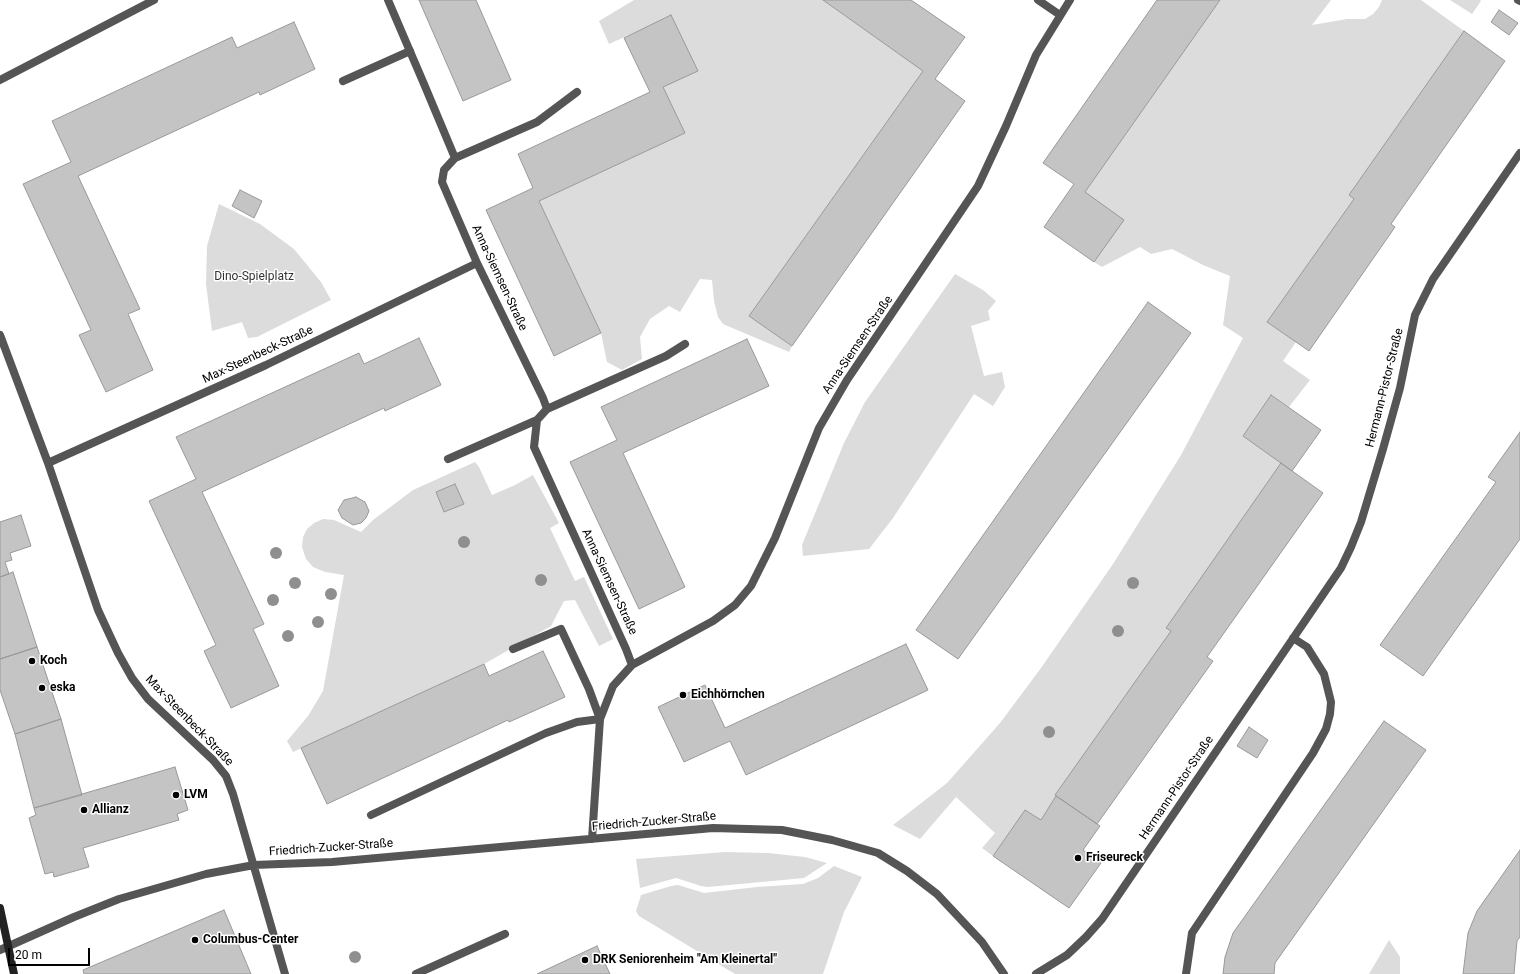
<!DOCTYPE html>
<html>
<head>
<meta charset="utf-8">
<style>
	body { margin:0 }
	#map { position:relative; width:1520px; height:974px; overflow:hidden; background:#fff; font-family:Roboto,sans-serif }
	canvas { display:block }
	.scale { position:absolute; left:8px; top:948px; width:82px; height:18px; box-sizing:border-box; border:2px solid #000; border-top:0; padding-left:5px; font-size:12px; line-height:14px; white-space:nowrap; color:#000; -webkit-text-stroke:3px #fff; paint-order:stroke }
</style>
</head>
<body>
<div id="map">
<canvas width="1520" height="974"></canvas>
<div class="scale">20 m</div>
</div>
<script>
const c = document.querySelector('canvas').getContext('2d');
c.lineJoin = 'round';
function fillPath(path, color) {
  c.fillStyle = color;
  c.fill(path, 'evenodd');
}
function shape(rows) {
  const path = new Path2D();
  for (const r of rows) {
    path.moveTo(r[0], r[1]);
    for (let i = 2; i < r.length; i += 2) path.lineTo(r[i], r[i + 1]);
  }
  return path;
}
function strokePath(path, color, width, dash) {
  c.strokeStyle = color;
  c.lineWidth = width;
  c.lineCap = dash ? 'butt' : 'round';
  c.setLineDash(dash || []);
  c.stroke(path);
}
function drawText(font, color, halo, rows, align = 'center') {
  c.font = font + ' Roboto,sans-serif';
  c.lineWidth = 3;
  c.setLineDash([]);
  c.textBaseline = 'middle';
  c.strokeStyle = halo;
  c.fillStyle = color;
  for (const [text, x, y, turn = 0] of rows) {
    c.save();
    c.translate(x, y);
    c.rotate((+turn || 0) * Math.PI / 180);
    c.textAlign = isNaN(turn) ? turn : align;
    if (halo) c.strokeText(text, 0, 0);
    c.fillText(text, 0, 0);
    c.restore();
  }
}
const green = shape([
	[634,0,823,0,923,71,749,316,792,346,789,352,723,324,718,317,714,301,712,280,700,279,680,312,669,306,650,319,640,337,642,359,622,370,607,362,601,333,539,201,685,133,663,87,697,71,671,16,609,44,599,21],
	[1220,0,1331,0,1312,25,1347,19,1365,19,1373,14,1379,7,1382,0,1421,0,1464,31,1349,195,1354,199,1267,322,1296,342,1283,361,1310,380,1289,407,1271,395,1243,436,1281,463,1166,628,1171,631,1055,795,1056,796,1041,820,1025,810,993,856,982,848,995,833,956,797,920,839,893,825,947,783,1000,723,1041,668,1113,564,1181,455,1243,338,1223,325,1230,276,1203,265,1172,249,1151,254,1140,247,1102,267,1094,262,1085,192],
	[1450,0,1480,0,1481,1,1472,14],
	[219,204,260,224,294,249,321,282,331,300,257,337,248,338,242,322,212,331,206,284,207,246],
	[955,274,983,290,996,301,988,311,990,320,971,326,984,376,1002,372,1005,387,993,406,974,394,893,518,869,549,803,556,802,545,844,443,865,402],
	[475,462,479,467,492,495,515,485,533,475,559,523,550,528,575,581,584,577,613,639,599,646,575,600,564,601,551,626,484,664,293,752,287,741,308,716,323,691,344,575,325,572,313,567,306,559,302,547,303,537,307,529,314,523,323,519,334,520,361,532,373,520,413,490],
	[725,852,768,853,805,857,827,863,804,878,708,887,701,886,676,878,640,888,636,859],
	[834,866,862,877,844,912,823,974,735,974,639,916,636,911,641,895,671,886,678,885,704,893,757,887,803,884,818,878],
	[1389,940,1400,957,1400,974,1369,974]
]);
const building = shape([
	[419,0,476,0,511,80,463,101,419,0],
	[823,0,911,0,965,37,935,79,965,101,792,346,749,316,923,71,823,0],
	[1157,0,1220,0,1085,192,1124,220,1094,262,1044,227,1074,184,1043,163,1157,0],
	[1499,10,1518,23,1509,35,1491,22,1499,10],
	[671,15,698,71,663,87,685,133,539,201,601,333,554,356,486,210,533,188,518,154,650,92,624,38,671,15],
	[294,22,315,69,260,95,259,92,78,176,140,309,128,314,153,370,106,392,79,335,91,330,23,184,71,162,52,121,232,37,237,48,294,22],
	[1464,31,1505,61,1391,224,1395,227,1309,351,1267,322,1354,199,1349,195,1464,31],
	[240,190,262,201,254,218,232,206,240,190],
	[1148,302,1191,333,958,659,916,630,1148,302],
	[419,338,441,385,385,411,384,408,202,492,264,624,253,629,279,686,231,708,204,651,216,645,149,501,196,479,176,437,359,353,364,364,419,338],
	[747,339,769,386,623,453,685,587,639,609,570,462,617,440,601,407,747,339],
	[1271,395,1321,430,1292,471,1243,436,1271,395],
	[1520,432,1520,539,1423,676,1380,645,1496,482,1488,477,1520,432],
	[1281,463,1323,493,1207,657,1213,661,1097,824,1055,795,1171,631,1166,628,1281,463],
	[455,484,464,504,444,512,436,492,455,484],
	[356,497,365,502,369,511,366,518,361,523,353,525,342,518,338,510,344,500,356,497],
	[21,515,31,546,10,553,12,560,5,562,9,574,0,577,0,522,21,515],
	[13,572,37,647,0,659,0,577,13,572],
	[906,644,928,690,746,775,730,741,684,762,658,707,705,685,725,728,906,644],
	[37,647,61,719,15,734,0,690,0,659,37,647],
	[543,651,565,697,509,722,508,720,327,804,301,748,484,664,489,676,543,651],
	[61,719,82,795,34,808,15,734,61,719],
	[1384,721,1426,750,1275,963,1274,974,1223,974,1225,957,1233,933,1384,721],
	[1249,727,1268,740,1257,758,1237,746,1249,727],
	[175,767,188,810,177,814,179,820,83,848,89,867,54,877,53,872,45,874,29,818,36,815,34,808,175,767],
	[1056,796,1100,826,1083,850,1101,863,1069,908,993,856,1025,810,1041,820,1056,796],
	[1520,850,1520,937,1517,941,1514,974,1463,974,1468,933,1477,911,1520,850],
	[224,910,251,974,84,974,83,970,224,910],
	[597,946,610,974,537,974,597,946]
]);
const lane = shape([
	[1038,0,1060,15],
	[1518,0,1520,1],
	[343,81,410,51],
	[371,815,546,733,577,722,600,719,589,689,561,629,513,649],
	[416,974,505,934]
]);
const street = shape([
	[388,0,424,84,455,158],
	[0,80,154,0],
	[577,92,537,122,455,158,444,170,442,182,477,263,543,398,547,409,537,420,534,447,626,649,632,665],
	[0,335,48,463,98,610,118,653,132,678,148,699,213,760,226,776,233,794,285,974],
	[547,409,666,356,685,344],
	[448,459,537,420],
	[48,463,266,365,477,263],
	[592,839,600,719,613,686,632,665,713,621,735,605,751,586,775,538,819,428,847,380,978,186,1006,126,1036,55,1070,0],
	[0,950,74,917,119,899,206,874,254,865,332,862,713,828,782,830,832,840,878,853,907,871,937,894,982,942,1004,974],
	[1036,974,1067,955,1086,937,1102,919,1341,568,1351,547,1361,522,1383,449,1400,388,1415,315,1433,279,1520,153],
	[1186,974,1192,933,1313,753,1326,729,1330,714,1331,702,1324,674,1307,647,1293,638]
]);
const secondary = shape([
	[0,908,14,974]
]);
const trees = [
	[464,542],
	[276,553],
	[541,580],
	[295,583],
	[1133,583],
	[331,594],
	[273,600],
	[318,622],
	[1118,631],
	[288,636],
	[1049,732],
	[355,957]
];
const markers = [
	[32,661,4,"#000"],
	[42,688,4,"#000"],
	[683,695,4,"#000"],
	[176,795,4,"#000"],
	[84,810,4,"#000"],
	[1078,858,4,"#000"],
	[195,940,4,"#000"],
	[585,960,4,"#000"]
];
const parkNames = [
	["Dino-Spielplatz",254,277]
];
const streetNames = [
	["Anna-Siemsen-Straße",499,278,65],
	["Anna-Siemsen-Straße",858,345,-56],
	["Max-Steenbeck-Straße",258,355,-25],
	["Hermann-Pistor-Straße",1385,388,-76],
	["Anna-Siemsen-Straße",609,582,65],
	["Max-Steenbeck-Straße",189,721,46],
	["Hermann-Pistor-Straße",1177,788,-56],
	["Friedrich-Zucker-Straße",654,822,-5],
	["Friedrich-Zucker-Straße",331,848,-4]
];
const poiNames = [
	["Koch",40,661],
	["eska",50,688],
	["Eichhörnchen",691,695],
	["LVM",184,795],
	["Allianz",92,810],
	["Friseureck",1086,858],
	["Columbus-Center",203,940],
	["DRK Seniorenheim \"Am Kleinertal\"",593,960]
];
fillPath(green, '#dcdcdc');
fillPath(building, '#c4c4c4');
strokePath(building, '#999', 1);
strokePath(lane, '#555', 8);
strokePath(street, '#555', 8);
strokePath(secondary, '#222', 8);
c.fillStyle = '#8f8f8f';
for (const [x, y] of trees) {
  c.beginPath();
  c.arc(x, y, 6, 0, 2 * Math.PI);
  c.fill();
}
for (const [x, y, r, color] of markers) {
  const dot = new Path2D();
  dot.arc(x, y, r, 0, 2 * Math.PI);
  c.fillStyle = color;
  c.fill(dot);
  strokePath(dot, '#fff', 1.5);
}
drawText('12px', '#333', '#fff', parkNames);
drawText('12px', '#000', '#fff', streetNames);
drawText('bold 12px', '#000', '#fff', poiNames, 'left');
</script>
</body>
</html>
